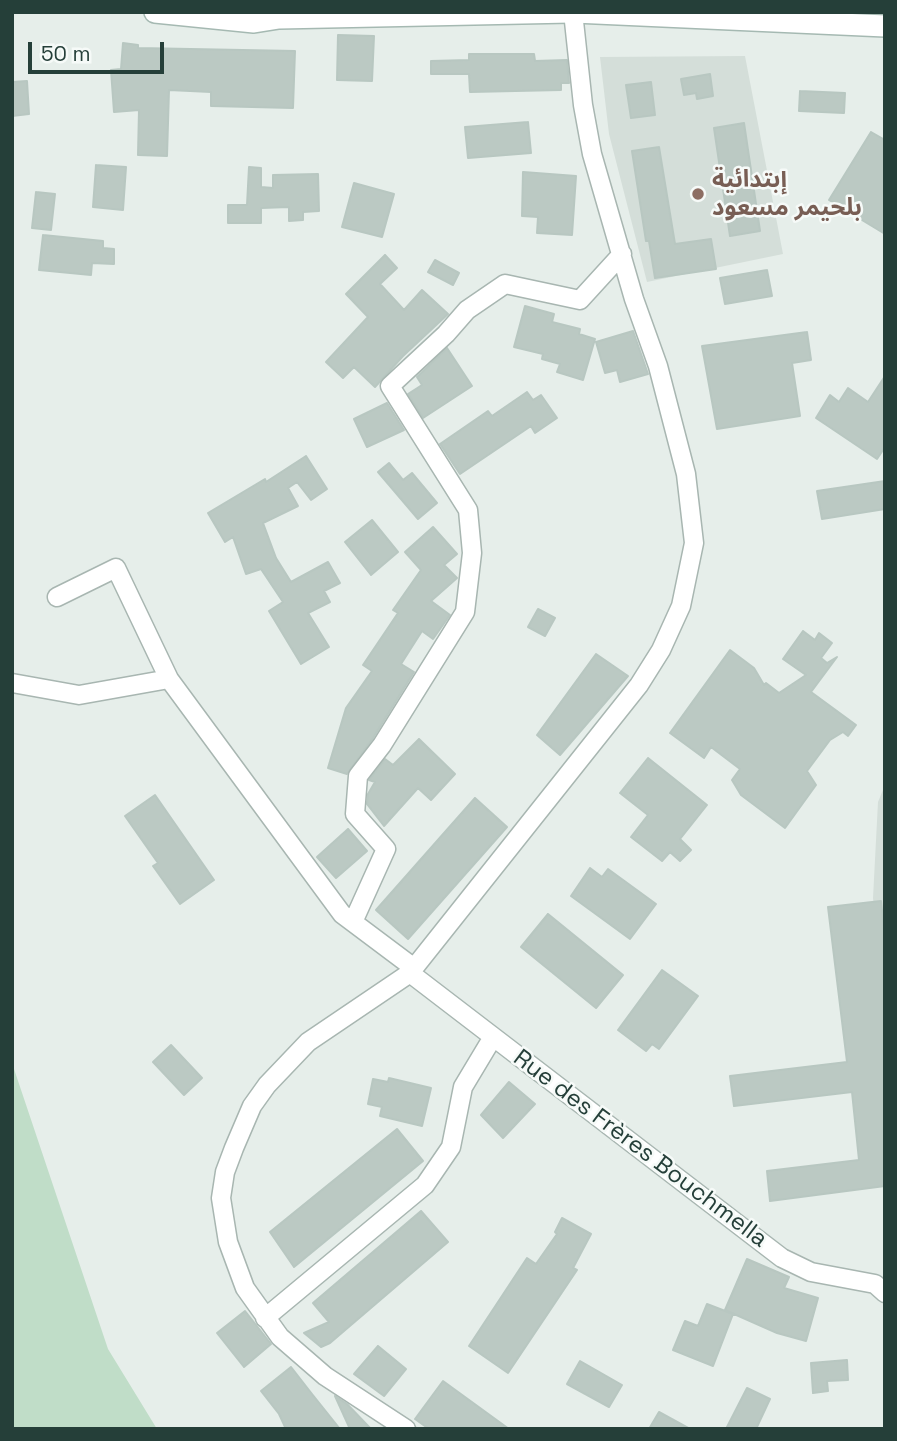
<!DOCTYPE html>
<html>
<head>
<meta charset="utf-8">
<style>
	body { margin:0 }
	#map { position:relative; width:897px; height:1441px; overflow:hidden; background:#e6eeea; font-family:"Space Grotesk",sans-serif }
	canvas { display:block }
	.frame { position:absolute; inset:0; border:14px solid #253f39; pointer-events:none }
	.scale { position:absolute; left:28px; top:42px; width:136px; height:32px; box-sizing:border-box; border:4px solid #253f39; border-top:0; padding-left:9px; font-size:21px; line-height:24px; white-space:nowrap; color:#253f39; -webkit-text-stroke:5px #f6faf8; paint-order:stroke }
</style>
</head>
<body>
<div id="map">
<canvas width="897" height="1441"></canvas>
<div class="frame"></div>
<div class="scale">50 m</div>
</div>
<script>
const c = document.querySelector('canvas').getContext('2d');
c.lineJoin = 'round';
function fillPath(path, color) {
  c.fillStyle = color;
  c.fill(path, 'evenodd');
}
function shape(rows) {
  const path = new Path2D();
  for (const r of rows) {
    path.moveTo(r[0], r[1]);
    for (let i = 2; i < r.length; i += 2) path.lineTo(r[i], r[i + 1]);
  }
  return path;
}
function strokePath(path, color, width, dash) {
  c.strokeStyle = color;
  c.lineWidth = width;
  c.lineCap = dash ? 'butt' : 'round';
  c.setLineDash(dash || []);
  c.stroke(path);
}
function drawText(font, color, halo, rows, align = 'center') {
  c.font = font + ' "Space Grotesk","Noto Sans Arabic",sans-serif';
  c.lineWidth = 5;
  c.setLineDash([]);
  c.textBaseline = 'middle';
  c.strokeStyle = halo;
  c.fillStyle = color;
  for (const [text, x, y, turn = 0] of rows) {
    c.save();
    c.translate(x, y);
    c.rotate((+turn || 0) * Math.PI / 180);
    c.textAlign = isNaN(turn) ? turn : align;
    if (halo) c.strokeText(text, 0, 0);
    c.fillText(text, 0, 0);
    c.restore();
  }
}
const built = shape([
	[745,56,783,254,647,282,609,134,600,57],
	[885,785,885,1000,873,898,878,802]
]);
const green = shape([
	[12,1063,108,1349,157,1429,12,1429]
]);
const building = shape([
	[338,35,374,36,372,81,337,80,338,35],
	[123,43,138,45,138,48,295,51,293,108,211,106,211,92,169,90,167,156,138,155,139,110,114,112,111,70,121,69,123,43],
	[469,54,534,54,535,61,567,60,569,83,561,83,561,90,470,92,469,74,431,74,431,61,469,60,469,54],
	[710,74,713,96,697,99,696,93,684,95,681,79,710,74],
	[27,81,29,114,12,116,12,82,27,81],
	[651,82,655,115,631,118,626,85,651,82],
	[800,91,845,93,844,113,799,111,800,91],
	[528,122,531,153,468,158,465,127,528,122],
	[744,123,760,231,730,236,714,128,744,123],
	[871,132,885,140,885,234,829,200,871,132],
	[659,147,675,244,711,239,716,269,655,278,649,241,646,241,632,151,659,147],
	[96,165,126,167,123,210,93,207,96,165],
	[249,167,261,168,261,187,273,188,273,175,318,174,319,211,303,212,303,220,289,221,289,207,261,208,261,223,228,223,228,205,247,205,249,167],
	[523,172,576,176,572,235,537,233,538,217,522,216,523,172],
	[354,183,394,194,382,237,342,227,354,183],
	[36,192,55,194,51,230,32,228,36,192],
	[43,235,103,241,103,248,114,249,114,264,92,263,91,275,39,270,43,235],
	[385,255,397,268,380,284,404,310,422,290,448,314,403,356,375,387,354,367,343,378,326,362,368,317,346,294,385,255],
	[435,260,459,273,453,285,428,272,435,260],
	[767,270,772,296,725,304,720,278,767,270],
	[525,306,554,314,552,322,580,329,579,334,595,339,583,380,557,372,560,364,542,359,543,354,514,347,525,306],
	[633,331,648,374,620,382,617,370,605,373,596,342,633,331],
	[807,332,811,360,792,363,800,416,717,429,702,346,807,332],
	[447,348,472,386,423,418,408,394,422,385,417,377,447,348],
	[885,376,885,447,877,459,816,418,830,395,839,402,848,388,868,402,885,376],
	[527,392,533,400,541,395,557,418,535,433,531,426,460,474,440,444,488,411,492,416,527,392],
	[387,403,404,430,367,447,354,419,387,403],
	[306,456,327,489,311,500,297,482,288,488,298,506,263,523,276,558,291,582,328,562,340,583,324,591,330,602,308,613,329,647,301,664,269,611,283,602,261,569,246,574,233,537,225,542,208,513,265,479,266,482,306,456],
	[389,463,403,480,412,473,437,503,418,519,378,472,389,463],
	[885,481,885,509,822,519,817,491,885,481],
	[372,520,398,552,371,575,345,542,372,520],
	[433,527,457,554,444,565,457,578,431,601,450,615,433,639,422,631,401,664,414,672,373,738,347,774,328,768,346,708,372,671,363,665,398,613,393,610,421,570,405,552,433,527],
	[538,609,555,618,545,636,528,627,538,609],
	[803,631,815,640,819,633,832,643,821,658,827,663,837,657,811,692,856,725,848,736,843,732,830,740,807,771,816,785,785,828,741,795,732,780,740,769,711,747,704,758,670,733,730,650,754,668,764,685,766,683,779,693,806,675,783,659,803,631],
	[596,654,628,676,560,755,537,735,596,654],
	[419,739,455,774,431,800,418,788,384,826,367,804,368,794,375,782,369,780,385,759,393,765,419,739],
	[648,758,707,805,680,839,691,850,680,861,670,852,662,861,631,837,648,815,620,793,648,758],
	[155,795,214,880,180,904,153,866,158,863,125,816,155,795],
	[475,798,507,827,408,939,376,910,475,798],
	[348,829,367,851,336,878,317,857,348,829],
	[590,868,602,877,608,869,656,904,630,939,571,896,590,868],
	[881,901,885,938,885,1186,770,1201,767,1171,859,1160,852,1092,734,1106,730,1076,847,1062,828,907,881,901],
	[548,914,623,975,596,1008,521,947,548,914],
	[662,970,698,996,659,1049,652,1044,646,1051,618,1030,662,970],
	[171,1045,202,1078,184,1095,153,1062,171,1045],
	[389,1078,431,1088,422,1126,380,1116,382,1107,368,1104,373,1079,388,1082,389,1078],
	[509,1082,535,1104,503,1138,481,1115,509,1082],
	[397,1129,423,1161,294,1267,270,1232,397,1129],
	[421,1211,448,1242,330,1343,321,1347,304,1333,329,1322,313,1303,421,1211],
	[562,1218,591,1234,573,1268,577,1270,508,1373,469,1346,527,1258,536,1264,557,1234,555,1232,562,1218],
	[747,1259,789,1277,784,1288,818,1298,806,1341,777,1333,725,1310,747,1259],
	[707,1304,733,1314,713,1366,673,1350,685,1321,698,1326,707,1304],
	[245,1311,271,1344,244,1367,217,1333,245,1311],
	[378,1346,406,1369,384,1396,354,1374,378,1346],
	[847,1360,848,1380,827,1381,828,1391,813,1393,811,1363,847,1360],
	[580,1361,622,1385,609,1407,567,1384,580,1361],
	[291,1367,312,1394,340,1429,286,1429,279,1414,261,1391,291,1367],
	[443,1381,509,1429,429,1429,415,1419,443,1381],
	[747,1388,770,1399,756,1429,726,1429,747,1388],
	[335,1396,347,1404,371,1429,350,1429,335,1396],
	[659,1412,690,1429,649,1429,659,1412]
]);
const street = shape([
	[57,597,116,568,169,679,342,914,414,968],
	[12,683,79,695,169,679],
	[353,922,386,849,355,814,358,776,382,745,465,612,472,553,468,510,390,386,446,334,467,310,505,284,580,300,622,254],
	[410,973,782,1258,811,1272,875,1284,885,1293],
	[265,1318,425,1185,451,1147,463,1087,493,1037],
	[406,1429,325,1376,280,1337,245,1288,228,1242,221,1198,225,1172,234,1148,252,1106,267,1085,308,1042,410,973,639,685,661,650,681,606,694,543,686,474,658,366,634,299,592,154,583,105,573,12]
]);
const secondary = shape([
	[155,12,254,22,279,18,571,12],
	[574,12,885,26]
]);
const markers = [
	[698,194,7,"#8d6e63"]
];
const educationNames = [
	["إبتدائية",712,180],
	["بلحيمر مسعود",712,208]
];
const streetNames = [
	["Rue des Frères Bouchmella",640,1149,37]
];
fillPath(built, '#d4ded9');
fillPath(green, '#c0ddc8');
fillPath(building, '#bbc9c3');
strokePath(building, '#b8c7c1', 2);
strokePath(street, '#a8b6b1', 21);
strokePath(secondary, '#a5b9b2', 24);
strokePath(street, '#fff', 18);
strokePath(secondary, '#fff', 21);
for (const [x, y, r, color] of markers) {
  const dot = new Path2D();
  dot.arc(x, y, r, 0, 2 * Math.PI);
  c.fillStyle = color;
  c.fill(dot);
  strokePath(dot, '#f6faf8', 2.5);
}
drawText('bold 24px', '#785e54', '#f6faf8', educationNames, 'left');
drawText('24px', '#253f39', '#f6faf8', streetNames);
</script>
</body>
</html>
